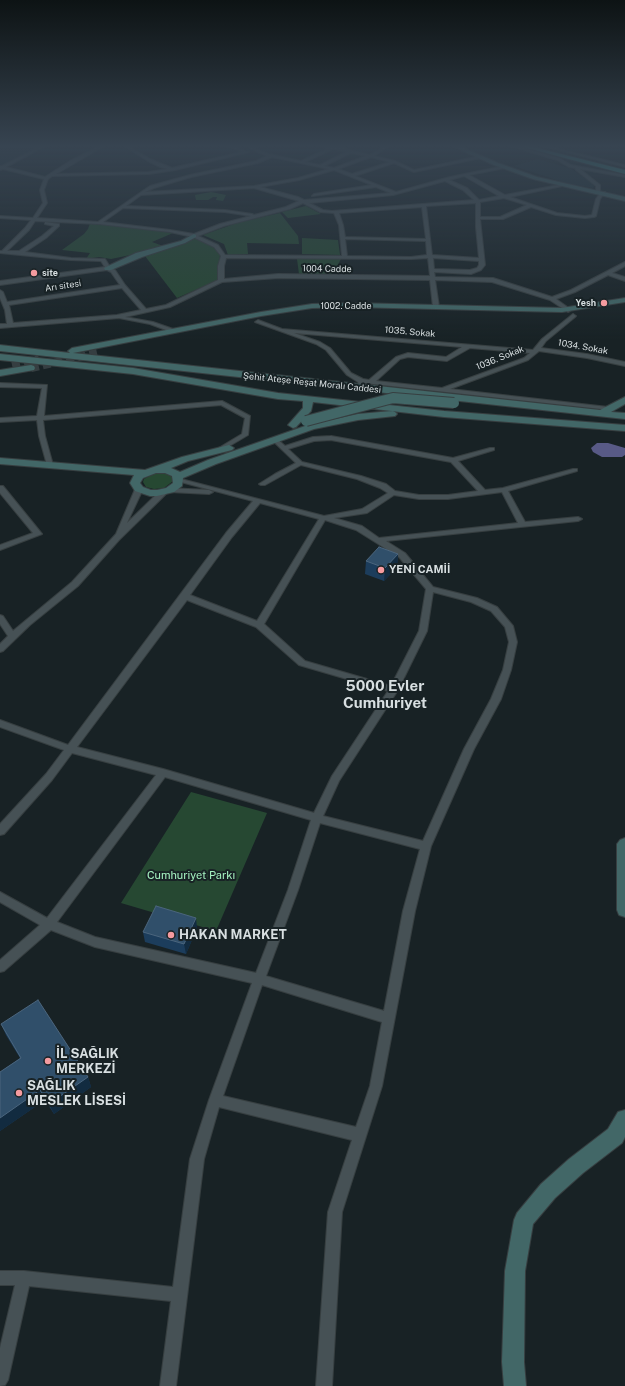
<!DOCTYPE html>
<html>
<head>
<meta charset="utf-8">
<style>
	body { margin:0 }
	canvas { display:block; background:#182225 }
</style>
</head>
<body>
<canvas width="625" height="1386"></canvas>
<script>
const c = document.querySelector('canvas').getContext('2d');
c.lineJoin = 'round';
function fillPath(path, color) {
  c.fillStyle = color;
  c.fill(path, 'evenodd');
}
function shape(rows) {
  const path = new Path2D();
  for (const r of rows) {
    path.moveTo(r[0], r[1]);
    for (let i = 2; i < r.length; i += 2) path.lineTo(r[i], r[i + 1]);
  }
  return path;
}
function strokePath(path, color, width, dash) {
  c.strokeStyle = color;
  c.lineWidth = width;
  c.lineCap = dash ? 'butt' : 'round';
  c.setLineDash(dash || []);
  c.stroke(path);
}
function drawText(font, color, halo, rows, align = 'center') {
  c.font = font + ' "Public Sans",sans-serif';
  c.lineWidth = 4;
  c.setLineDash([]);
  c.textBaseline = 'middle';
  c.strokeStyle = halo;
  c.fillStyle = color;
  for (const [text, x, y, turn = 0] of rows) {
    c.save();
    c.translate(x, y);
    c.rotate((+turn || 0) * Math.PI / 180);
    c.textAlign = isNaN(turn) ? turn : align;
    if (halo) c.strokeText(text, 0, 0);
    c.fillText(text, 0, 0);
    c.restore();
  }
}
const built = shape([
	[0,146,39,146,3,166,0,165],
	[538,159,572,169,592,183,594,186,593,188,566,183,514,166]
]);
const green = shape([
	[211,192,226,195,223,201,216,200,217,197,213,197,208,200,196,200,195,195],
	[306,206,321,214,288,218,282,212],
	[280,213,298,236,299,244,247,243,248,254,228,255,224,244,203,235,237,223],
	[90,223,131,227,173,233,152,242,163,246,154,250,111,259,99,257,86,259,90,253,62,250,84,234,88,229],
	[194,237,214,247,220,255,218,280,177,298,145,256],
	[302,238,338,240,340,255,302,254],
	[297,259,341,259,332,275,299,274],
	[155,473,169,474,172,476,173,481,164,488,154,489,146,487,143,482,144,479],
	[191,792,267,813,216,931,121,903]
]);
const water = shape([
	[597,443,608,443,625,448,625,455,622,457,602,457,593,452,591,448]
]);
const secondaryTunnel = shape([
	[12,365,39,359],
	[31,368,97,353]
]);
const street = shape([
	[41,146,45,146,6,167,45,177,70,161,100,146,104,146,56,174,149,172,168,169,160,167,148,161,124,146,128,146,150,159,172,168,242,152,227,146,231,146,249,152,175,170,149,174,52,176,48,179,44,190,47,203,37,218,98,222,150,186,190,175,256,161,267,156,249,148,250,146,259,146,254,148,269,154,301,161,329,148,323,146,334,146,370,155,385,146,389,146,374,156,395,161,414,170,480,156,481,158,414,172,394,163,355,176,396,192,450,177,504,166,505,168,469,175,505,195,564,184,562,186,510,197,557,213,585,216,592,215,596,199,601,192,605,192,600,199,596,216,594,217,585,218,556,215,531,207,503,219,480,219,485,265,481,270,471,274,434,272,435,277,493,278,552,297,571,290,625,262,625,266,612,273,625,277,625,281,608,275,575,292,556,299,570,309,570,311,568,312,550,300,492,282,435,280,439,307,436,309,433,307,430,280,278,278,222,282,170,307,125,317,153,322,176,330,177,331,174,333,150,324,119,318,0,328,0,324,7,324,5,310,0,298,0,290,3,292,7,302,120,285,111,272,107,270,0,285,0,281,105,267,101,261,71,260,0,253,0,251,2,251,25,228,31,220,0,218,0,216,33,218,43,203,40,190,44,179,3,169,0,170,0,166,2,166,41,146],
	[333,149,346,152,320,165,305,162,333,149],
	[351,153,366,156,334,168,324,166,351,153],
	[272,157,329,169,298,178,254,186,145,192,154,188,191,177,258,163,272,157],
	[371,157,390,162,352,174,338,169,371,157],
	[334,170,372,185,314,194,312,196,376,187,391,193,304,200,298,197,260,187,299,180,334,170],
	[464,176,499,196,479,200,467,188,449,180,464,176],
	[445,181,463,190,474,200,332,211,323,210,309,203,393,195,445,181],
	[254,188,299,201,286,207,254,215,252,214,225,210,126,206,141,195,254,188],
	[504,198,527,205,500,217,480,217,480,202,504,198],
	[303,203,320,212,334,213,339,225,342,256,225,255,218,245,198,236,224,226,290,209,303,203],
	[476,203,476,227,479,258,432,255,426,206,476,203],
	[422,207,426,239,345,237,343,225,339,213,422,207],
	[123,208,225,212,251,216,220,224,194,234,170,230,103,222,123,208],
	[35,221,99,224,170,232,193,237,214,247,221,256,218,266,218,280,166,305,146,309,125,285,115,270,110,267,105,259,71,258,25,252,46,238,59,226,59,224,45,222,45,224,54,226,42,236,19,251,7,251,29,230,35,221],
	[345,239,426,241,427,255,411,257,347,256,345,239],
	[226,258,411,259,428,258,430,276,278,274,224,279,224,266,226,258],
	[433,258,479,261,479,265,477,268,470,270,434,269,433,258],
	[122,288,141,310,117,315,13,323,9,305,122,288],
	[510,146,515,146,559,158,571,165,625,175,625,177,580,169,600,185,600,193,596,194,596,186,576,170,575,168,569,167,557,160,510,146],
	[542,146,547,146,625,165,625,167,542,146],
	[573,314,576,316,575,317,546,341,541,348,587,354,625,362,625,366,587,358,539,351,528,360,450,389,608,407,610,408,610,410,364,383,364,388,360,388,358,382,347,375,326,350,316,344,255,322,258,320,282,329,533,350,542,339,573,314],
	[294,333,462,347,446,357,408,353,396,357,369,380,363,379,351,373,330,348,320,342,294,333],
	[470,348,530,353,524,358,442,388,376,381,400,359,408,357,447,361,470,348],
	[0,383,47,385,44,416,222,401,250,416,248,435,221,451,217,451,217,449,242,434,245,418,221,405,43,420,45,436,53,465,50,467,47,465,39,436,37,420,0,422,0,418,37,416,42,388,0,387,0,383],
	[331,436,453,458,490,448,494,448,494,450,458,461,485,490,503,488,573,469,577,469,577,471,508,491,525,522,578,517,582,519,578,521,386,541,405,553,433,587,477,598,497,607,513,626,517,642,511,670,501,699,474,749,431,846,415,911,382,1086,342,1212,332,1386,316,1386,328,1212,352,1140,219,1107,204,1159,176,1386,160,1386,171,1301,29,1286,8,1380,5,1385,0,1386,0,1348,15,1285,0,1285,0,1271,24,1271,173,1287,190,1159,209,1100,252,983,95,947,51,930,4,971,0,972,0,960,40,925,0,902,0,892,47,918,156,775,72,753,52,780,4,834,0,835,0,824,46,774,64,750,0,727,0,720,68,745,226,533,253,501,177,481,177,479,181,479,324,516,362,509,388,493,380,488,357,479,301,465,265,485,261,485,259,484,275,474,296,463,273,441,273,439,277,439,285,446,313,437,331,436],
	[331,440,451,462,478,491,448,495,419,495,395,491,386,484,361,476,302,462,288,449,314,441,331,440],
	[502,492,518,523,379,538,362,526,334,518,367,513,394,495,419,499,448,499,502,492],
	[260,503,319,519,257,621,190,595,232,537,260,503],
	[325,520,356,530,399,557,426,589,419,631,391,686,305,661,264,624,325,520],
	[433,592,471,602,491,611,505,627,509,642,503,670,491,699,464,749,423,841,323,816,339,781,398,690,427,631,433,592],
	[187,600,256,627,299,665,388,691,332,776,314,813,163,769,77,747,187,600],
	[165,777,311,820,288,890,256,973,95,937,57,922,165,777],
	[320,823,420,849,403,911,384,1011,266,976,298,890,320,823],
	[262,985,382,1022,370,1086,356,1127,223,1096,262,985],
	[0,486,3,486,42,534,0,550,0,545,33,533,0,493,0,486],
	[136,487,142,487,143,489,127,523,161,490,167,490,168,492,119,540,78,586,30,625,3,651,0,652,0,644,8,636,0,624,0,615,3,616,13,631,72,582,116,534,136,487],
	[167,488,209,490,213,492,209,494,170,492,166,490,167,488]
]);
const secondary = shape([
	[452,146,459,146,498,163,537,177,625,197,625,201,533,179,494,165,452,146],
	[194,234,196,235,196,237,185,243,142,257,111,270,105,270,104,268,136,253,181,241,194,234],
	[625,298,625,302,562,312,351,307,312,308,261,316,73,353,600,410,625,397,625,404,611,412,625,413,625,419,0,351,0,345,70,353,68,351,72,348,261,312,312,304,351,303,562,308,625,298],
	[0,354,133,368,278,393,444,411,625,425,625,431,444,417,313,402,311,411,296,427,293,428,288,425,303,408,303,401,278,399,133,374,0,360,0,354],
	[31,365,34,366,35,368,34,370,0,376,0,370,31,365],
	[392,411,395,412,397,414,395,416,358,420,314,429,216,464,183,478,182,486,174,492,157,496,150,496,135,491,130,483,134,475,0,464,0,458,145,470,182,457,229,445,234,448,232,450,188,461,171,468,180,472,208,460,308,425,358,414,392,411],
	[156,473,165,473,172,476,173,483,166,488,157,490,151,490,143,487,140,483,143,478,156,473],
	[625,838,625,917,619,915,617,910,617,844,620,840,625,838],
	[625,1110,625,1137,622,1143,583,1173,555,1198,533,1224,525,1271,524,1362,526,1386,504,1386,502,1362,505,1271,514,1220,517,1213,541,1184,569,1159,608,1129,618,1112,625,1110]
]);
const highway = shape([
	[520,146,529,146,625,170,625,174,520,146]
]);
const secondaryBridge = shape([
	[306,421,393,398,454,403]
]);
const wall = shape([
	[398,554,397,567,384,581,365,574,366,561],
	[197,928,186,954,145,942,143,932],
	[1,1024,88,1077,91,1087,54,1114,45,1100,0,1131,0,1072,20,1058,6,1035]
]);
const shadedWall = shape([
	[398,554,397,567,384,581,385,568],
	[196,918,197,928,186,954,184,944],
	[88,1077,91,1087,54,1114,49,1104],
	[40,1090,45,1100,0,1131,0,1118]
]);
const building = shape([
	[379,547,398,554,385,568,366,561,379,547],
	[156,906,196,918,184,944,143,932,156,906],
	[38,1000,88,1077,49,1104,40,1090,0,1118,0,1072,21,1058,1,1024,38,1000]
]);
const markers = [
	[34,273,4,"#f59b9f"],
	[604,303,4,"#f59b9f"],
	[381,570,4,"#f59b9f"],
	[171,935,4,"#f59b9f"],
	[48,1061,4,"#f59b9f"],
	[19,1093,4,"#f59b9f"]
];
const farStreetnames = [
	["1004 Cadde",327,269,1],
	["Arı sitesi",63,286,-9],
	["1002. Cadde",346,306],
	["1035. Sokak",410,332,5],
	["1034. Sokak",583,347,10],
	["1036. Sokak",500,358,-22],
	["Şehit Ateşe Reşat Moralı Caddesi",312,383,6]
];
const farPoinames = [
	["site",42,273],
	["Yesh",596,303,"right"]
];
const poiNames = [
	["YENİ CAMİİ",389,570]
];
const parkNames = [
	["Cumhuriyet Parkı",191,876]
];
const nearPoinames = [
	["HAKAN MARKET",179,935],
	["İL SAĞLIK",56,1054],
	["MERKEZİ",56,1069],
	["SAĞLIK",27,1086],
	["MESLEK LİSESİ",27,1101]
];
const districtNames = [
	["5000 Evler",385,686],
	["Cumhuriyet",385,703]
];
fillPath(built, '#1c2e34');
fillPath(green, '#264832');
fillPath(water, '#585a86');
strokePath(secondaryTunnel, '#353e41', 8, [8, 4]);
strokePath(street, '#373f41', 2);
strokePath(secondary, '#373f41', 2);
strokePath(highway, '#373f41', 2);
fillPath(street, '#465155');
fillPath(secondary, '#426767');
fillPath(highway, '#389a91');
strokePath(secondaryBridge, '#373f41', 12, []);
strokePath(secondaryBridge, '#426767', 10);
fillPath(wall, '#1c3d5c');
fillPath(shadedWall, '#122b40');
fillPath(building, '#304f6a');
strokePath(building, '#4b657d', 1);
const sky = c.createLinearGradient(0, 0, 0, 340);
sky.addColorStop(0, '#0d1314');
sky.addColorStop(0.43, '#374451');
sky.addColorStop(1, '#37445100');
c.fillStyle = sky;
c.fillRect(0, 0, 625, 340);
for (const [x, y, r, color] of markers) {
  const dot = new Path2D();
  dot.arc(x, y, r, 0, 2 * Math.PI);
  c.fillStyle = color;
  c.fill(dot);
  strokePath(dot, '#182225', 1.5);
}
drawText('9px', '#d8dfe1', '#182225', farStreetnames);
drawText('bold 9px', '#d8dfe1', '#182225', farPoinames, 'left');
drawText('bold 11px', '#d8dfe1', '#182225', poiNames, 'left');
drawText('11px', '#a5f1c0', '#182225', parkNames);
drawText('bold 13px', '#d8dfe1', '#182225', nearPoinames, 'left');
drawText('bold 15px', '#d8dfe1', '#182225', districtNames);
</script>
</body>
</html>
